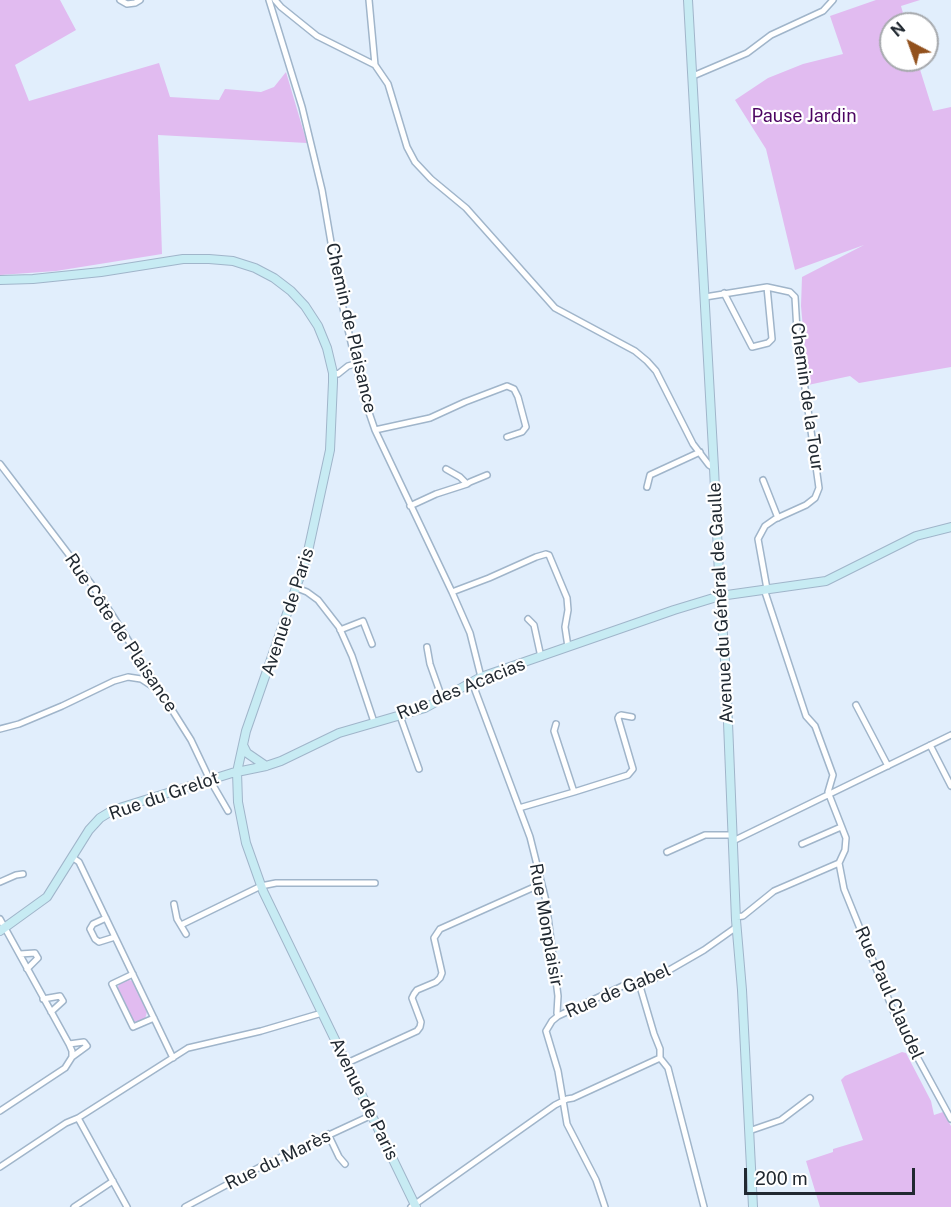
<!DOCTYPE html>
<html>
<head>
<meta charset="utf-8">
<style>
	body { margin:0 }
	#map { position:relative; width:951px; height:1207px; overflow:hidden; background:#e1eefc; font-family:"Public Sans",sans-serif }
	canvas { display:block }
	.north { position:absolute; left:879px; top:12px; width:60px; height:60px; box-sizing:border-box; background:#fff; border:2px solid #a6a9ad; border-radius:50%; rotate:319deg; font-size:16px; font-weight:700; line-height:24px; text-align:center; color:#212931 }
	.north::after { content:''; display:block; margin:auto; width:21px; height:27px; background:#92511d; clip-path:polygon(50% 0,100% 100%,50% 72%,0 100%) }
	.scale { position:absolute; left:744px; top:1168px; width:171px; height:27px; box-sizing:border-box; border:3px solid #212931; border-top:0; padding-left:8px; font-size:18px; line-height:21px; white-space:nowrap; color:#212931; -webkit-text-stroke:4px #fff; paint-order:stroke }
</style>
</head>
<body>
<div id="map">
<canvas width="951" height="1207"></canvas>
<div class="north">N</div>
<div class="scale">200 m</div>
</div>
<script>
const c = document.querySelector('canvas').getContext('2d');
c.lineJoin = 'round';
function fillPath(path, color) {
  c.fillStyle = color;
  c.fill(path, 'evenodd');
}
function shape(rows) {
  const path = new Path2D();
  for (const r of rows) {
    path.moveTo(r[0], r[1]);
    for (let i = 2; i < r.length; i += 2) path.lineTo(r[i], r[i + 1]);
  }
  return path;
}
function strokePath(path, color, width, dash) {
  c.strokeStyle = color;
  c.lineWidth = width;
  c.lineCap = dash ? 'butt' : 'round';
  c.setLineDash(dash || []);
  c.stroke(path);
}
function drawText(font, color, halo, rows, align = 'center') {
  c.font = font + ' "Public Sans",sans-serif';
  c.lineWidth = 4.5;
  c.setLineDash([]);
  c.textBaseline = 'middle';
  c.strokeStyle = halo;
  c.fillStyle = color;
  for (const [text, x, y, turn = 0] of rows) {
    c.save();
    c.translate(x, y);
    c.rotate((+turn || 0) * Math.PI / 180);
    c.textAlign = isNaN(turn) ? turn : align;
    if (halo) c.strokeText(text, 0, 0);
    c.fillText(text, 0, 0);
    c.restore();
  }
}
const green = shape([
	[0,0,60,0,76,30,15,65,29,101,159,63,170,97,219,100,225,89,261,92,274,87,286,72,307,143,158,135,162,254,56,271,0,275],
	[876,0,920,0,901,6,906,24,891,24,891,60,917,60,933,111,951,107,951,367,859,383,850,376,808,385,801,306,802,277,864,245,795,270,766,149,735,100,768,78,803,64,843,54,830,16],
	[127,979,132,981,134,984,147,1012,145,1019,138,1023,132,1020,117,990,119,984],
	[902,1052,906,1053,931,1101,934,1115,943,1112,951,1126,951,1207,820,1207,806,1161,833,1152,833,1149,863,1140,841,1080,845,1076]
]);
const street = shape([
	[120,0,127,4,135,3,140,0],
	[269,0,302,107,322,190,340,295,364,398,375,430,452,592,470,633,481,677],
	[275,0,281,7,317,36,375,65,388,84,407,147,415,162,431,179,466,208,555,308,635,351,647,361,656,371,693,444,709,465,714,468],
	[369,0,375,65],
	[693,76,747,53,771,35,823,11,833,0],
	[724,293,752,347,768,343,772,339,767,287],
	[705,297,767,287,790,292,795,297,797,331,819,488,815,498,806,505,775,519,765,526,758,539,767,589],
	[333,373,338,374,348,366,355,364],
	[375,430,430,418,465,402,507,386,514,389,518,397,526,427,522,432,507,437],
	[0,464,92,585,111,613,191,740,210,780,228,811],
	[763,480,778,518],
	[467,484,470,482,487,475],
	[647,487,650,475,700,452],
	[410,506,436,494,467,484,460,477,446,469],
	[297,588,307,592,318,600,339,627,352,656,374,722],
	[452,592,489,578,536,557,546,554,549,555,567,598,568,610,565,627,568,647],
	[528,619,534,625,541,657],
	[340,630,363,621,372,644],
	[427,647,430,664,442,698],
	[472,682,530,837,546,901,558,996,557,1013,558,1016,552,1021,546,1031,558,1071,567,1124,596,1180,605,1207],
	[856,705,888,766],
	[400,716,419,769],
	[0,729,19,724,62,706,114,681,128,677,141,679,158,690],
	[930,745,951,786],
	[574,792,628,775,633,769,618,718,619,716,621,715,632,717],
	[519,808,574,792,554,731,556,724],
	[733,841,951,735],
	[802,844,841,827],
	[667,852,705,835,733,835],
	[72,857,79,862,173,1058],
	[839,863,844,889,897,1020,951,1119],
	[0,882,16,875,23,874],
	[174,904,177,919,186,934],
	[736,917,743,916,774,891,839,863,845,850,846,838,828,792,833,775,815,726,806,716,764,589],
	[106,918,93,924,90,929,95,939,99,942,115,937],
	[0,919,69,1044,72,1051,72,1057,65,1068,0,1111],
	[181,925,261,886,276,883,375,883],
	[20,954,35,953,38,958,27,969],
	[133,974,112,984,133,1027,154,1018],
	[639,983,654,1034,660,1049,660,1058,668,1068,704,1207],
	[43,999,60,996,63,1001,51,1012],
	[558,1016,627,984,646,983,652,980,704,950,735,928,737,928],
	[69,1044,84,1042,87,1046,72,1057],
	[347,1063,417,1031,420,1027,421,1022,412,998,414,994,417,990,436,982,440,978,442,973,434,938,440,929,541,884],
	[78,1118,188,1048,261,1031,322,1013],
	[749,1131,781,1120,810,1098],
	[328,1134,339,1157,345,1164],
	[0,1167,66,1123,78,1118,127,1207],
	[74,1207,113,1181],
	[185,1207,260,1167,372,1115],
	[411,1207,555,1105,567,1099,573,1098,660,1058]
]);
const secondary = shape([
	[688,0,714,468,720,596,726,673,736,920,742,990,753,1207],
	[0,280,33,279,101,272,183,259,209,259,233,261,255,268,274,278,291,291,305,306,318,326,327,348,333,373,333,382,330,450,307,556,246,731,237,772,238,802,246,843,263,891,416,1207],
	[243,745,247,753,266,766],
	[0,931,47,897,89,830,100,818,113,810,232,773,266,766,281,761,339,733,425,708,481,677,674,610,720,596,826,581,916,536,951,527]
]);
const parkNames = [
	["Pause Jardin",804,116]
];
const streetNames = [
	["Chemin de Plaisance",351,328,77],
	["Chemin de la Tour",807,397,82],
	["Avenue du Général de Gaulle",721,603,-93],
	["Avenue de Paris",288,612,-72],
	["Rue Côte de Plaisance",121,633,56],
	["Rue des Acacias",461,689,-22],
	["Rue du Grelot",164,796,-19],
	["Rue Monplaisir",546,925,80],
	["Rue de Gabel",618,991,-23],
	["Rue Paul Claudel",889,993,66],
	["Avenue de Paris",364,1099,64],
	["Rue du Marès",278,1160,-26]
];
fillPath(green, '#e1bbf0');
strokePath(street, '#a0b5ca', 8);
strokePath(secondary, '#a0b5ca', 10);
strokePath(street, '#fff', 5);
strokePath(secondary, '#c7ebf3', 8);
drawText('18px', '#4c0562', '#fff', parkNames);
drawText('18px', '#212931', '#fff', streetNames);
</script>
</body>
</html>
